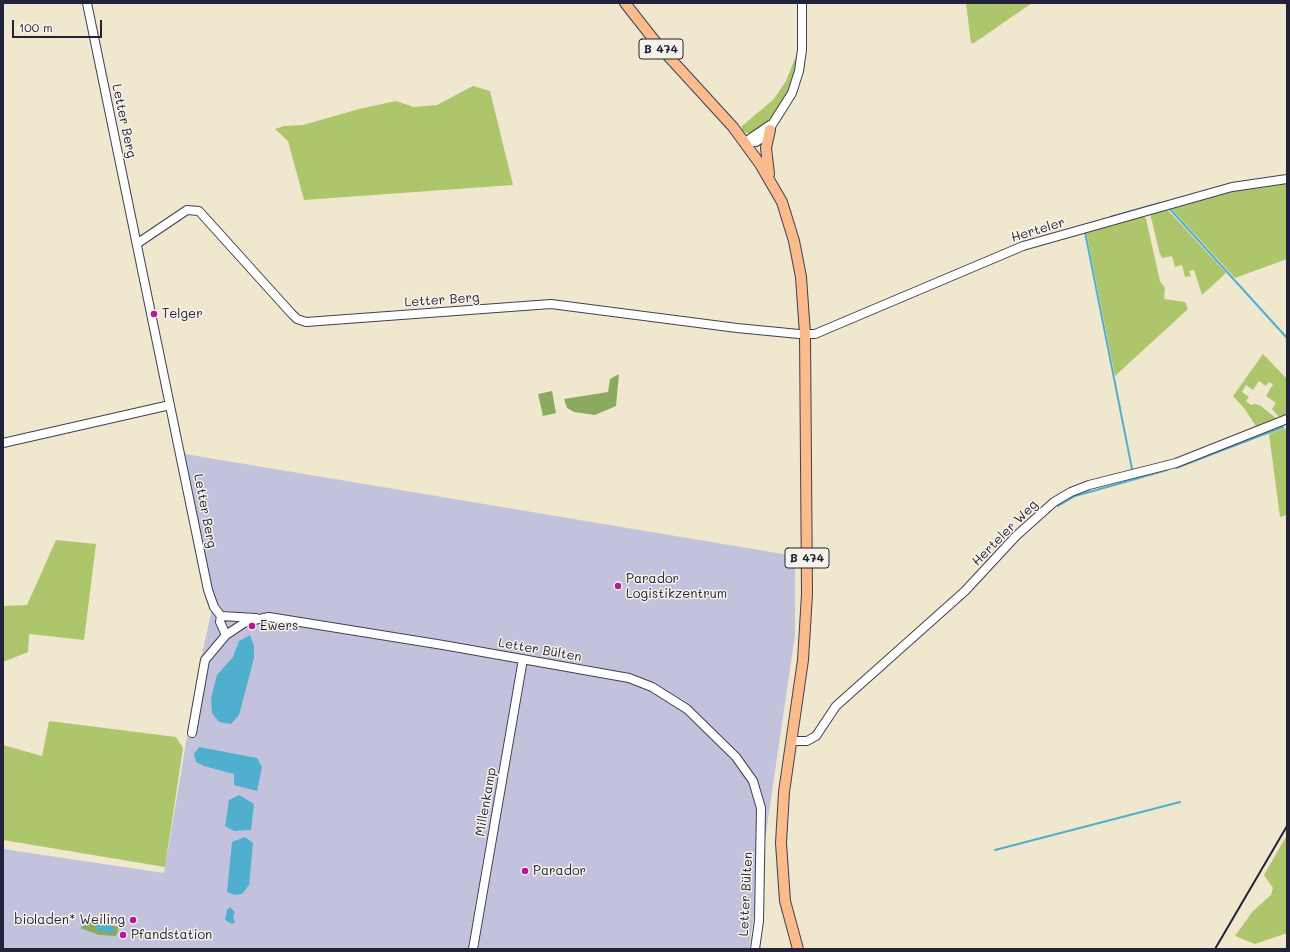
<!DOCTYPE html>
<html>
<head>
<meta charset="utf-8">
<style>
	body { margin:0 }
	#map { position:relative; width:1290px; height:952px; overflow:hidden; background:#f0e7cf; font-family:Mali,sans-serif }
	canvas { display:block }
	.frame { position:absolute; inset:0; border:4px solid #22223b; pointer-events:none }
	.scale { position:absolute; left:12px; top:20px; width:90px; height:18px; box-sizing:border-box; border:2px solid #22223b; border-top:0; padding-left:5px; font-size:12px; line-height:14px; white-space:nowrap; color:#22223b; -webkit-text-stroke:3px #f7f3e8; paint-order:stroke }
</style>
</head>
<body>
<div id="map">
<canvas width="1290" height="952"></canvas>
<div class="frame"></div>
<div class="scale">100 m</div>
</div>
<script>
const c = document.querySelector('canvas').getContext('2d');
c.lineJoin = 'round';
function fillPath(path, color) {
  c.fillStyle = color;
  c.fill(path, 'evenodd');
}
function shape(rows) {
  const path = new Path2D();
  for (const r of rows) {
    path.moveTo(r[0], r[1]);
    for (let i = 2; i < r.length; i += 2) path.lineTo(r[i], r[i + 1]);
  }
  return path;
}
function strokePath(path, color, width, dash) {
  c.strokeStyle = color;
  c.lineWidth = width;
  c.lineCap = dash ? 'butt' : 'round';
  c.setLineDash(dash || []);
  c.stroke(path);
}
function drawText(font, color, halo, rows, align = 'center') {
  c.font = font + ' Mali,sans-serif';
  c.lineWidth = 3;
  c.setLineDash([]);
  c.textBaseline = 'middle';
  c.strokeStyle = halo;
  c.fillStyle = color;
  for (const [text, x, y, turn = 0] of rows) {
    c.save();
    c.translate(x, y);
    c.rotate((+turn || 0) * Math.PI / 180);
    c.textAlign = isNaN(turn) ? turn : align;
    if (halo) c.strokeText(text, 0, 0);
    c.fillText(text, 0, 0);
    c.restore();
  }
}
const industrial = shape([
	[185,454,795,556,795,635,749,949,3,949,3,849,164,873,198,672,213,605]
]);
const green = shape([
	[966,3,1032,3,974,43,971,43],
	[797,29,799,41,796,67,789,90,781,105,767,124,753,133,746,133,742,130,742,126,774,99,786,81,797,53],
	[473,86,490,91,513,185,304,200,288,141,275,129,284,126,303,125,359,109,396,101,414,107,437,105],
	[1287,181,1287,259,1235,278,1170,207,1232,190],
	[1166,208,1226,273,1202,295,1194,270,1189,271,1191,276,1185,277,1182,265,1175,267,1172,256,1162,258,1159,251,1150,213],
	[1143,215,1146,219,1160,281,1165,288,1164,299,1185,302,1188,309,1115,376,1086,231],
	[1263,354,1287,379,1287,414,1279,417,1272,409,1276,403,1266,396,1273,384,1269,382,1266,386,1259,381,1253,390,1246,385,1242,392,1249,397,1246,401,1251,405,1255,404,1261,406,1276,418,1256,426,1244,408,1233,396],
	[1285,428,1287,433,1287,515,1280,517,1269,434],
	[56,540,96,544,84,640,29,634,28,652,3,662,3,606,27,605],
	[49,721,176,737,183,748,165,867,3,840,3,745,42,756],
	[1287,835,1287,933,1255,944,1235,936,1253,911,1271,895,1273,888,1264,875]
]);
const forest = shape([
	[619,374,616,406,595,415,574,412,567,408,564,399,608,392,610,379],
	[552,391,556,413,543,416,538,394],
	[102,918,110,925,118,927,118,931,116,936,99,935,80,928,95,919]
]);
const water = shape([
	[250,635,254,646,254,658,239,715,231,724,219,722,212,713,211,698,217,675,233,657,239,641],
	[199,747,257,758,262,767,257,791,234,785,234,774,204,766,196,762,194,754],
	[239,795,254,804,251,830,234,831,225,826,229,800],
	[245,837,253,843,249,885,242,894,235,895,227,892,232,842],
	[230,907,235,912,233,917,235,922,232,924,225,920,227,910],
	[98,920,102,920,114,928,114,933,98,931,95,928]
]);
const stream = shape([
	[1169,208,1287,338],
	[1110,217,1160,203],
	[1085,232,1132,469],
	[1176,468,1283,427],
	[1058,506,1075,496,1093,491,1167,470],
	[995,850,1180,802]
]);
const minor = shape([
	[87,3,208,590,214,607,221,616],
	[745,142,756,142,765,136,792,93,799,71,802,50,802,3],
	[745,142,770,125],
	[138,243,187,210,199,211,291,313,297,319,306,322,551,304,737,328,799,334,815,334,1023,246,1232,187,1287,179],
	[3,443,170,405],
	[221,616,256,618],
	[221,616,220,622,226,635],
	[192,733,205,660,226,635,244,623,263,618,269,617,443,645,629,678,652,687,687,709,736,757,753,781,761,808,759,921,755,949],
	[791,741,807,741,816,736,836,706,965,591,1016,536,1054,502,1071,492,1089,485,1176,463,1287,419],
	[473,949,523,659]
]);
const major = shape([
	[625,3,658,45,733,127,760,164,782,202,794,241,801,277,805,334,807,594,803,660,784,792,781,843,785,901,798,949],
	[769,174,766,148,770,130]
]);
const rail = shape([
	[1215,949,1287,826]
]);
const markers = [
	[154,314,4,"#b5179e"],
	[618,586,4,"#b5179e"],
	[252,626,4,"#b5179e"],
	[525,871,4,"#b5179e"],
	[133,920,4,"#b5179e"],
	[123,935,4,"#b5179e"]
];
const shields = [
	[661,49,44],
	[807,558,44]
];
const shieldNames = [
	["B 474",661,49],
	["B 474",807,558]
];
const streetNames = [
	["Letter Berg",124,121,78],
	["Herteler",1038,230,-17],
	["Letter Berg",442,300,-4],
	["Letter Berg",205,511,79],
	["Herteler Weg",1005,533,-45],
	["Letter Bülten",540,650,10],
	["Millenkamp",486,802,-80],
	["Letter Bülten",746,894,-87]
];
const poiNames = [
	["Telger",162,314],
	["Parador",626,579],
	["Logistikzentrum",626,594],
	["Ewers",260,626],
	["Parador",533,871],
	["bioladen* Weiling",125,920,"right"],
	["Pfandstation",131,935]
];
fillPath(industrial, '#c2c2dc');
fillPath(green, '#aec66b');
fillPath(forest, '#8aab5f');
fillPath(water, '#50afce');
strokePath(stream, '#50afce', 2);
strokePath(minor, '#414051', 10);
strokePath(major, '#414051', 12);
strokePath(minor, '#fff', 8);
strokePath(major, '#fbbb8c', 10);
strokePath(rail, '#22223b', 2);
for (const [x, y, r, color] of markers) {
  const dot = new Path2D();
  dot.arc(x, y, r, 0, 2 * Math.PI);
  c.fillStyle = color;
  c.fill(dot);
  strokePath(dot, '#f7f3e8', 1.5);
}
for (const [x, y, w] of shields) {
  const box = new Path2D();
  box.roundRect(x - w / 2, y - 10, w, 20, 3);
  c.fillStyle = '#f7f3e8';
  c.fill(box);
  strokePath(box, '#22223b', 1);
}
drawText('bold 12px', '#22223b', null, shieldNames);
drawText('13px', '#22223b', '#f7f3e8', streetNames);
drawText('13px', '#22223b', '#f7f3e8', poiNames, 'left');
</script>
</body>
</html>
